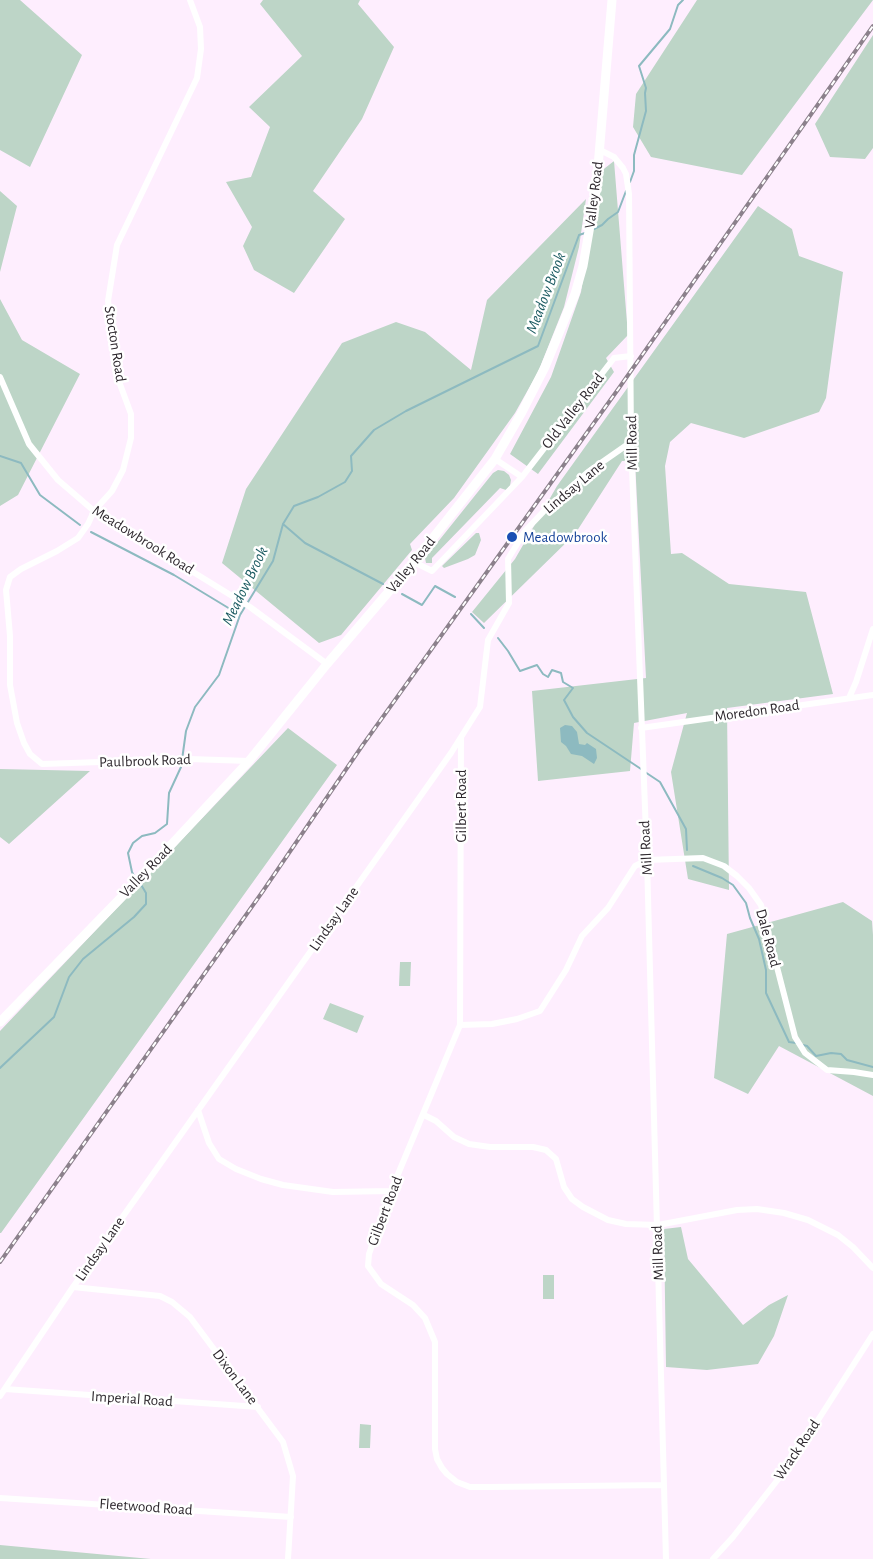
<!DOCTYPE html>
<html>
<head>
<meta charset="utf-8">
<style>
	body { margin:0 }
	canvas { display:block; background:#feeefe }
</style>
</head>
<body>
<canvas width="873" height="1559"></canvas>
<script>
const c = document.querySelector('canvas').getContext('2d');
c.lineJoin = 'round';
function fillPath(path, color) {
  c.fillStyle = color;
  c.fill(path, 'evenodd');
}
function shape(rows) {
  const path = new Path2D();
  for (const r of rows) {
    path.moveTo(r[0], r[1]);
    for (let i = 2; i < r.length; i += 2) path.lineTo(r[i], r[i + 1]);
  }
  return path;
}
function strokePath(path, color, width, dash) {
  c.strokeStyle = color;
  c.lineWidth = width;
  c.lineCap = dash ? 'butt' : 'round';
  c.setLineDash(dash || []);
  c.stroke(path);
}
function drawText(font, color, halo, rows, align = 'center') {
  c.font = font + ' "Alegreya Sans",sans-serif';
  c.lineWidth = 5;
  c.setLineDash([]);
  c.textBaseline = 'middle';
  c.strokeStyle = halo;
  c.fillStyle = color;
  for (const [text, x, y, turn = 0] of rows) {
    c.save();
    c.translate(x, y);
    c.rotate((+turn || 0) * Math.PI / 180);
    c.textAlign = isNaN(turn) ? turn : align;
    if (halo) c.strokeText(text, 0, 0);
    c.fillText(text, 0, 0);
    c.restore();
  }
}
const green = shape([
	[0,0,20,0,82,55,30,167,0,150],
	[263,0,360,0,358,4,394,47,362,119,313,191,345,219,294,293,254,270,243,246,252,227,226,182,251,177,270,127,249,107,302,56,260,4],
	[697,0,873,0,742,175,651,157,633,127,636,94],
	[873,35,873,148,865,159,830,157,815,124],
	[614,161,628,335,606,358,614,372,538,474,510,454,551,377,581,292,600,172],
	[0,191,17,206,0,272],
	[586,199,579,247,564,307,538,372,515,413,454,498,410,544,412,550,341,635,319,643,222,563,246,489,342,343,396,322,425,332,471,370,487,300],
	[758,206,792,229,799,256,843,272,826,398,819,412,744,438,691,423,670,442,665,466,671,554,682,553,729,584,806,592,833,694,727,708,729,890,688,879,671,772,687,713,634,723,630,771,538,781,532,691,646,678,635,461,622,461,575,534,484,623,472,612,515,559,557,486],
	[0,299,22,340,80,374,18,495,0,506],
	[498,470,504,471,509,475,511,480,510,486,506,490,500,488,432,558,432,563,426,563,425,558,493,473],
	[476,533,479,533,481,540,475,555,468,559,444,568,442,566],
	[288,728,337,765,1,1233,0,1233,0,1031],
	[0,769,90,771,9,844,0,837],
	[843,902,872,921,873,935,873,1096,779,1046,748,1094,714,1078,727,934],
	[400,962,411,962,410,986,399,986],
	[330,1003,364,1016,357,1033,323,1019],
	[681,1227,688,1259,743,1325,769,1305,788,1295,774,1336,758,1364,707,1370,666,1367,664,1229],
	[543,1275,554,1275,554,1299,543,1299],
	[360,1424,371,1425,370,1448,359,1448],
	[0,1545,151,1559,0,1559]
]);
const water = shape([
	[565,725,572,726,577,732,579,744,585,745,587,743,596,749,597,758,594,764,582,756,571,754,566,746,561,742,560,728]
]);
const stream = shape([
	[630,182,634,171,634,155,646,111,645,93,646,88,639,66,670,29,678,5,683,0],
	[594,229,602,225,608,219,618,212,626,191],
	[0,456,21,463,40,495,80,525],
	[283,524,305,543,383,584],
	[91,532,174,575,240,615],
	[402,594,422,605,435,586,455,597],
	[471,614,484,628],
	[498,638,508,651,520,671,537,665,543,674,548,677,552,670,561,673,563,682,573,688,564,700,573,717,587,733,641,769],
	[645,772,660,782,686,829,687,850],
	[693,866,722,878,733,885,746,903,750,918,759,939,766,970,766,993,789,1042,796,1043],
	[135,878,132,872,128,853,133,843,142,836,155,833,167,824,169,793,181,767,186,731,195,707,219,675,240,615,273,561,283,524,294,506,318,497,345,482,352,471,351,456,374,430,406,411,538,346,579,235,585,233],
	[803,1045,807,1046,816,1056,831,1053,841,1054,847,1060,873,1067],
	[0,1068,54,1017,69,977,83,959,134,917,146,904,146,893,140,883]
]);
const street = shape([
	[190,0,200,27,201,49,197,78,117,245,108,301,115,349,117,376,131,414,131,438,123,470,112,491,94,511,88,524,78,538,57,551,21,569,10,577,6,590,10,636,10,685,17,723,24,743,30,754,42,764,189,759,249,761],
	[600,150,614,157,623,168,626,174,629,194,631,442,647,860,666,1559],
	[0,377,29,444,58,480,94,511,250,607,327,664],
	[495,459,522,477],
	[414,562,432,571,522,477,614,358,631,356],
	[849,698,856,682,873,629],
	[641,728,873,695],
	[461,738,460,1025,391,1191,369,1254,368,1266,381,1284,413,1305,425,1318,435,1342,435,1449,437,1459,442,1468,447,1474,457,1482,470,1487,491,1487,664,1485],
	[460,1025,492,1024,517,1019,540,1011,566,970,582,936,608,908,635,866,647,860,703,858,724,866,737,876,749,888,761,905,795,1037,805,1053,827,1070,854,1072,873,1075],
	[198,1110,209,1143,219,1159,236,1169,261,1179,283,1185,333,1192,391,1191],
	[424,1115,436,1121,454,1137,469,1144,490,1147,533,1147,546,1150,556,1159,564,1187,572,1199,583,1207,608,1220,626,1224,658,1225,737,1210,757,1209,784,1213,808,1220,838,1235,853,1247,873,1268],
	[73,1287,160,1296,172,1302,190,1317,283,1442,293,1476,288,1559],
	[5,1389,258,1407],
	[0,1396,73,1287,451,753,480,707,488,640,509,603,508,559,525,531,545,510,588,472,631,442],
	[0,1498,291,1517],
	[713,1559,733,1537,790,1464,873,1334]
]);
const secondary = shape([
	[0,1022,144,874,249,761,327,664,414,562,495,459,522,412,545,367,575,294,583,266,596,191,612,0]
]);
const rail = shape([
	[0,1262,263,891,362,746,619,388,873,26]
]);
const markers = [
	[512,537,6,"#1a4fb4"]
];
const streetNames = [
	["Valley Road",594,195,-83],
	["Stocton Road",115,344,81],
	["Old Valley Road",573,411,-52],
	["Mill Road",632,443,-91],
	["Lindsay Lane",574,487,-40],
	["Meadowbrook Road",143,540,32],
	["Valley Road",411,565,-51],
	["Moredon Road",757,711,-8],
	["Paulbrook Road",145,761,-2],
	["Gilbert Road",461,806,-90],
	["Mill Road",646,848,-93],
	["Valley Road",146,871,-46],
	["Lindsay Lane",334,919,-55],
	["Dale Road",768,938,75],
	["Gilbert Road",385,1211,-69],
	["Lindsay Lane",100,1249,-55],
	["Mill Road",658,1253,-92],
	["Dixon Lane",235,1377,53],
	["Imperial Road",132,1399,4],
	["Wrack Road",797,1450,-56],
	["Fleetwood Road",146,1507,4]
];
const transitNames = [
	["Meadowbrook",523,537]
];
const waterNames = [
	["Meadow Brook",546,293,-69],
	["Meadow Brook",245,586,-64]
];
fillPath(green, '#bdd5c7');
fillPath(water, '#8dbac0');
strokePath(stream, '#8dbac0', 2);
strokePath(street, '#fff', 6);
strokePath(secondary, '#fff', 9);
strokePath(rail, '#8c818c', 4);
strokePath(rail, '#fff', 2, [5.5]);
for (const [x, y, r, color] of markers) {
  const dot = new Path2D();
  dot.arc(x, y, r, 0, 2 * Math.PI);
  c.fillStyle = color;
  c.fill(dot);
  strokePath(dot, '#fff', 2);
}
drawText('15px', '#2e282e', '#fff', streetNames);
drawText('15px', '#164399', '#fff', transitNames, 'left');
drawText('italic 16px', '#1c5b62', '#fff', waterNames);
</script>
</body>
</html>
